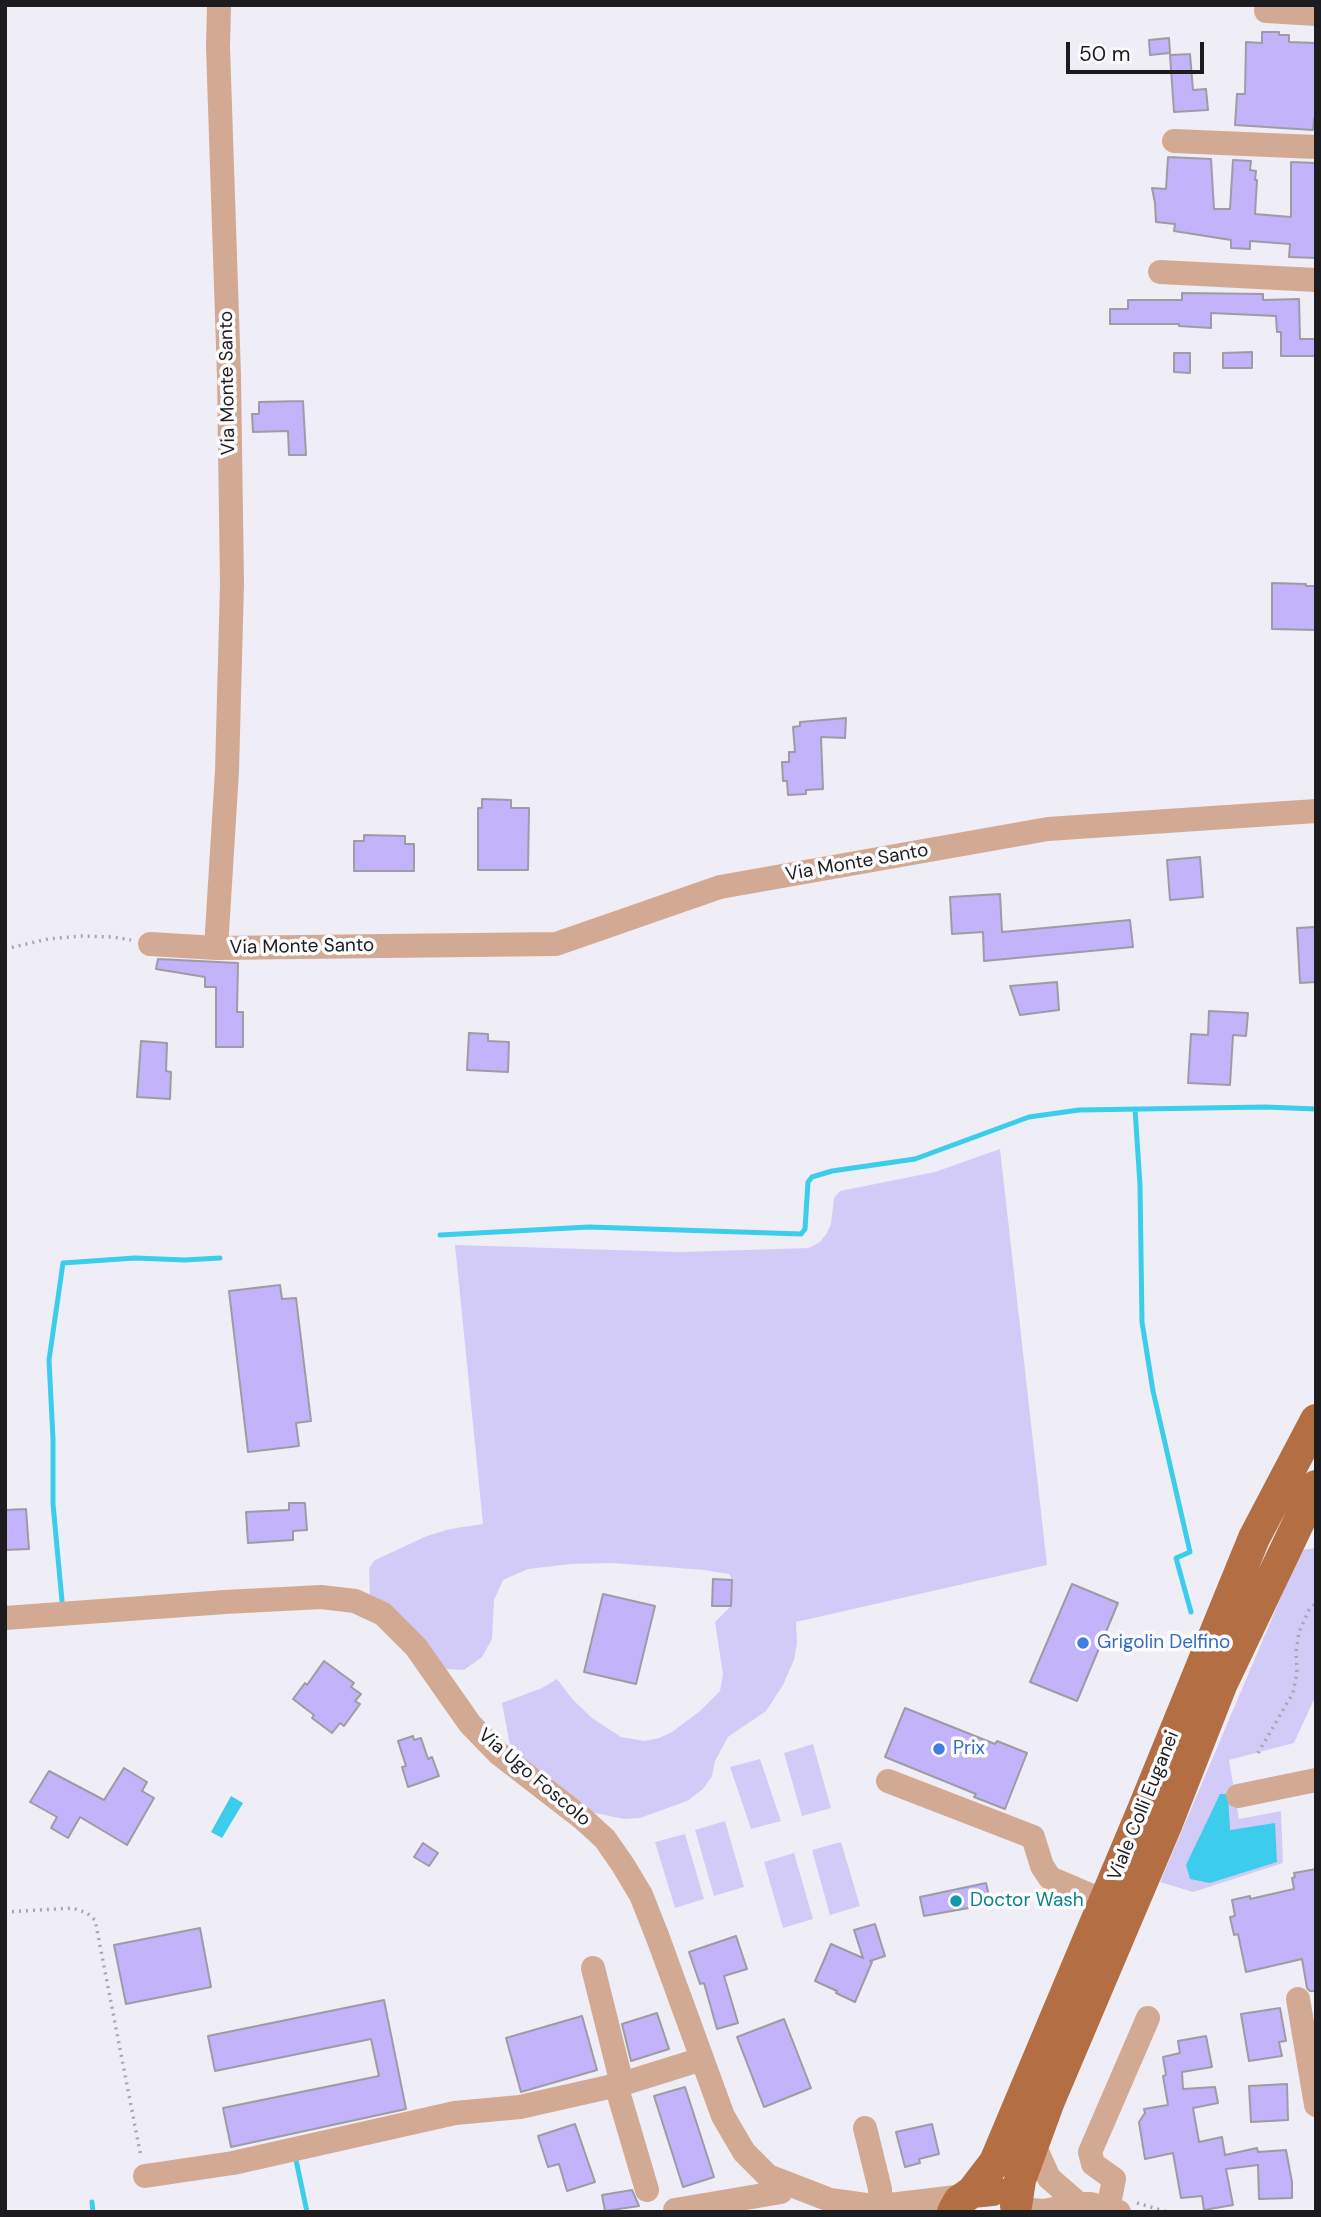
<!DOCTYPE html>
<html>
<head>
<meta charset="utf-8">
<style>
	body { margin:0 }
	#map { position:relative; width:1321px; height:2217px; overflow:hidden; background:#efeef6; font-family:"DM Sans",sans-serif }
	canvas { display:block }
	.frame { position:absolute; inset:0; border:7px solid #1c1b1e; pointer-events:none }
	.scale { position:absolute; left:1066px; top:42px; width:138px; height:32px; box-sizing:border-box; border:4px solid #1c1b1e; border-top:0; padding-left:9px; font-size:21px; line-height:24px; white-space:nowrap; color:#1c1b1e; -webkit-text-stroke:5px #fcfcff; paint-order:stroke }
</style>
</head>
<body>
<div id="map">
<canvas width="1321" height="2217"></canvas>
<div class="frame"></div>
<div class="scale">50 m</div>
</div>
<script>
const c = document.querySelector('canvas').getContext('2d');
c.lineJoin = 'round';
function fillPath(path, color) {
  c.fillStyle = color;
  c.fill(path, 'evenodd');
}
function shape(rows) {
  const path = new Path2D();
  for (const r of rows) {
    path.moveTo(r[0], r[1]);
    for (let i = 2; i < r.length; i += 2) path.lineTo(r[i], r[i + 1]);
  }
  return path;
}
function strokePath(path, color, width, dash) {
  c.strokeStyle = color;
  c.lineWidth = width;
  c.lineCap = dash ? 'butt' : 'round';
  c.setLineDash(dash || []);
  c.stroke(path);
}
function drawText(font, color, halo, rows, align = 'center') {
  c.font = font + ' "DM Sans",sans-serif';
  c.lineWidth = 7;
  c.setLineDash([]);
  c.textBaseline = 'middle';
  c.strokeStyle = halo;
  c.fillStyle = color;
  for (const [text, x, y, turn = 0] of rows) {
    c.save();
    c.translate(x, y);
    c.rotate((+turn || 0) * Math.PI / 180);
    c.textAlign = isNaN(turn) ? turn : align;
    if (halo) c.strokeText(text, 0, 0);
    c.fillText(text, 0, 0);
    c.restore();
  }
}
const green = shape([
	[1000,1149,1047,1565,796,1622,797,1643,794,1660,783,1685,766,1711,728,1737,715,1761,712,1776,703,1789,687,1801,640,1818,624,1819,586,1811,512,1756,502,1703,542,1688,557,1679,573,1700,592,1718,621,1737,645,1741,659,1738,672,1732,700,1711,720,1691,723,1674,715,1622,731,1606,732,1580,729,1574,704,1570,612,1563,571,1564,528,1569,503,1580,494,1600,492,1639,482,1657,464,1670,447,1669,433,1664,370,1600,369,1568,375,1560,427,1536,450,1529,483,1524,455,1245,680,1252,809,1248,820,1242,827,1233,831,1224,834,1198,840,1191,935,1172],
	[1316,1548,1316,1695,1294,1743,1229,1760,1239,1819,1281,1811,1283,1863,1193,1892,1160,1882,1301,1550],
	[813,1744,831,1808,802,1816,784,1753],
	[760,1759,781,1821,751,1829,730,1767],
	[725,1821,744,1887,714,1896,695,1830],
	[685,1834,704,1899,675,1908,655,1842],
	[841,1842,860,1906,830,1915,812,1850],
	[794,1853,813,1919,783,1928,764,1862]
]);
const water = shape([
	[1220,1794,1228,1794,1230,1830,1275,1823,1277,1862,1210,1883,1190,1879,1186,1865],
	[231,1796,243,1803,222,1838,211,1832]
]);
const stream = shape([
	[1135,1109,1140,1185,1142,1322,1153,1391,1190,1552,1176,1558,1191,1612],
	[440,1235,589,1227,801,1234,805,1229,808,1182,812,1177,832,1171,915,1159,1029,1117,1079,1110,1265,1107,1316,1109],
	[62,1601,53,1504,53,1439,49,1360,63,1263,135,1258,185,1260,220,1258],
	[296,2160,307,2212],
	[92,2202,93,2212]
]);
const building = shape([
	[1262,32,1279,32,1279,35,1289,35,1289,42,1316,43,1316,119,1314,119,1313,130,1235,125,1237,94,1245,94,1246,42,1262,43,1262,32],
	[1169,38,1170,53,1150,55,1149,40,1169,38],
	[1190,54,1193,90,1206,89,1208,110,1174,112,1170,55,1190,54],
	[1168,157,1211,159,1214,209,1230,209,1233,160,1251,161,1250,170,1256,171,1255,180,1257,180,1255,214,1291,217,1291,162,1316,163,1316,258,1289,257,1290,244,1250,241,1250,249,1231,248,1231,240,1174,231,1175,224,1156,222,1155,203,1152,188,1166,189,1168,157],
	[1182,293,1263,294,1263,300,1299,299,1300,339,1316,339,1316,356,1281,356,1281,332,1277,332,1276,316,1211,313,1211,328,1179,326,1179,324,1110,324,1110,309,1128,309,1128,300,1182,300,1182,293],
	[1252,352,1252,368,1223,368,1223,353,1252,352],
	[1174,353,1190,353,1190,373,1174,372,1174,353],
	[303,401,306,455,289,455,288,431,253,432,252,414,259,414,259,402,303,401],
	[1272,583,1306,584,1306,586,1316,586,1316,630,1272,629,1272,583],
	[846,718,845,738,821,737,823,789,806,790,806,794,788,795,787,781,783,781,782,762,789,762,789,752,795,752,793,727,800,726,800,722,846,718],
	[482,799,511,800,511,808,529,808,528,870,478,870,478,808,482,808,482,799],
	[364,835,405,836,405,844,414,844,414,871,354,871,354,841,364,841,364,835],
	[1200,857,1203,897,1170,900,1167,860,1200,857],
	[1000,894,1002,932,1130,920,1133,947,984,961,983,932,952,934,950,897,1000,894],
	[1315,927,1316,982,1300,983,1297,928,1315,927],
	[158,959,238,963,237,1012,243,1012,243,1047,216,1047,216,987,205,987,205,977,156,969,158,959],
	[1057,982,1059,1010,1020,1015,1010,986,1057,982],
	[1209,1011,1248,1013,1246,1036,1233,1035,1230,1085,1188,1083,1191,1034,1208,1035,1209,1011],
	[469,1033,488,1034,488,1041,509,1042,508,1072,467,1070,469,1033],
	[141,1041,167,1043,166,1071,171,1072,170,1099,137,1097,141,1041],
	[280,1285,282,1299,296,1298,311,1421,296,1423,299,1446,248,1452,229,1291,280,1285],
	[289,1503,305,1503,307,1530,293,1531,293,1540,248,1543,246,1512,289,1510,289,1503],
	[26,1509,29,1549,5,1550,5,1510,26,1509],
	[713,1579,732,1580,731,1606,712,1606,713,1579],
	[1072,1584,1118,1603,1077,1701,1030,1682,1072,1584],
	[603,1594,655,1606,636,1684,584,1672,603,1594],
	[324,1661,354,1683,351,1687,361,1694,355,1701,360,1704,344,1726,340,1723,332,1733,312,1718,314,1715,293,1699,305,1683,307,1685,324,1661],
	[905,1708,995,1744,997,1741,1027,1753,1005,1809,974,1797,976,1794,885,1757,905,1708],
	[413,1736,414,1740,421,1738,428,1759,432,1757,439,1776,408,1787,402,1767,406,1766,398,1741,413,1736],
	[124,1768,147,1782,142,1791,154,1798,127,1845,80,1817,68,1838,51,1828,57,1817,30,1802,49,1771,104,1800,124,1768],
	[423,1843,438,1853,429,1866,414,1857,423,1843],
	[1316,1869,1316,1991,1310,1991,1307,1988,1302,1959,1246,1972,1238,1934,1234,1935,1230,1917,1235,1916,1232,1900,1250,1896,1250,1899,1294,1889,1292,1878,1295,1877,1294,1873,1316,1869],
	[986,1883,991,1904,924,1916,920,1897,986,1883],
	[875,1924,885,1956,870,1961,872,1962,855,2002,836,1993,837,1991,815,1981,831,1944,863,1958,854,1930,875,1924],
	[200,1928,211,1987,126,2004,114,1945,200,1928],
	[736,1936,747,1969,724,1976,738,2023,717,2029,704,1983,700,1984,689,1952,736,1936],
	[384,2000,406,2109,231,2147,223,2108,379,2076,371,2039,215,2071,208,2036,384,2000],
	[1280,2008,1286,2041,1279,2042,1282,2056,1249,2061,1241,2014,1280,2008],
	[657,2013,669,2049,631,2061,622,2024,657,2013],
	[582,2016,597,2070,521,2092,506,2038,582,2016],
	[784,2019,811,2088,764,2107,737,2037,784,2019],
	[1206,2036,1212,2067,1182,2072,1183,2089,1215,2087,1218,2103,1193,2108,1199,2142,1222,2137,1225,2155,1257,2148,1258,2152,1286,2150,1292,2182,1292,2198,1259,2199,1258,2165,1226,2169,1233,2205,1204,2210,1202,2196,1181,2198,1173,2153,1145,2159,1139,2122,1145,2113,1144,2109,1168,2105,1163,2076,1166,2075,1163,2057,1180,2053,1178,2041,1206,2036],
	[1287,2084,1288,2120,1251,2122,1249,2086,1287,2084],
	[685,2087,714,2177,683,2187,654,2096,685,2087],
	[575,2124,595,2182,567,2191,559,2164,548,2167,538,2136,575,2124],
	[932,2124,939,2154,919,2159,920,2163,905,2167,896,2132,932,2124],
	[632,2190,639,2206,605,2211,602,2195,632,2190]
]);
const path = shape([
	[5,949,48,939,82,936,113,937,131,940],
	[1258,1753,1293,1693,1297,1673,1296,1652,1299,1632,1309,1610,1316,1603],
	[5,1912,73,1908,87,1913,95,1920,141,2157],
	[1137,2203,1168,2212]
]);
const minor = shape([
	[219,5,218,47,229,376,232,584,227,771,216,948,556,944,720,887,1048,829,1316,811],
	[1266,11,1316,14],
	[1174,141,1316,147],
	[1160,272,1316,280],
	[150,944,216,948],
	[5,1618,225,1602,321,1597,355,1601,383,1614,416,1647,470,1724,498,1753,582,1818,605,1839,623,1865,641,1895,658,1938,723,2116,744,2152,768,2176,830,2200,866,2205,898,2204,965,2196],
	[888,1781,1033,1837,1042,1866,1050,1878,1104,1901],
	[1238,1796,1316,1780],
	[593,1968,622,2084],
	[1298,1999,1316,2105],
	[616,2085,647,2190],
	[865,2128,880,2189,880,2205],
	[1034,2145,1049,2178,1079,2204],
	[145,2176,233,2163,455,2113,520,2107,622,2084,702,2059],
	[1018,2209,1044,2211,1079,2204,1091,2204,1119,2212],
	[1108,2209,1114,2179,1093,2164,1090,2152,1148,2018],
	[675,2210,781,2192,785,2183]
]);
const major = shape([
	[972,2192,995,2162,1143,1810,1254,1538,1316,1420],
	[1016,2206,1020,2180,1049,2101,1167,1823,1222,1683,1316,1486],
	[953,2212,959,2201,972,2192,992,2190]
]);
const markers = [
	[1083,1643,7,"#3f7fe0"],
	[939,1749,7,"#3f7fe0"],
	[956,1901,7,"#0f9aa8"]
];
const streetNames = [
	["Via Monte Santo",228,383,-91],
	["Via Monte Santo",857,863,-10],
	["Via Monte Santo",302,947,-1],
	["Via Ugo Foscolo",534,1778,40],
	["Viale Colli Euganei",1144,1806,-68]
];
const shopNames = [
	["Grigolin Delfino",1097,1643],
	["Prix",953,1749]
];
const cultureNames = [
	["Doctor Wash",970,1901]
];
fillPath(green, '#d3cbf7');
fillPath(water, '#3ccdec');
strokePath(stream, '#3ccdec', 5);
fillPath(building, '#c2b3fa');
strokePath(building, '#9d9ca4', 2);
strokePath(path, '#a7a6ac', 3.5, [2, 5]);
strokePath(minor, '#d2aa93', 24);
strokePath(major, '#b46e43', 32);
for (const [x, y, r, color] of markers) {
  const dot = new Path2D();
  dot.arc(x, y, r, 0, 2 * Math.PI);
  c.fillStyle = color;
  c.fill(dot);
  strokePath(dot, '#fcfcff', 2.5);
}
drawText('19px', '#1c1b1e', '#fcfcff', streetNames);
drawText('19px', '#366cbe', '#fcfcff', shopNames, 'left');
drawText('19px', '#0d838f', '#fcfcff', cultureNames, 'left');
</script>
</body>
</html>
